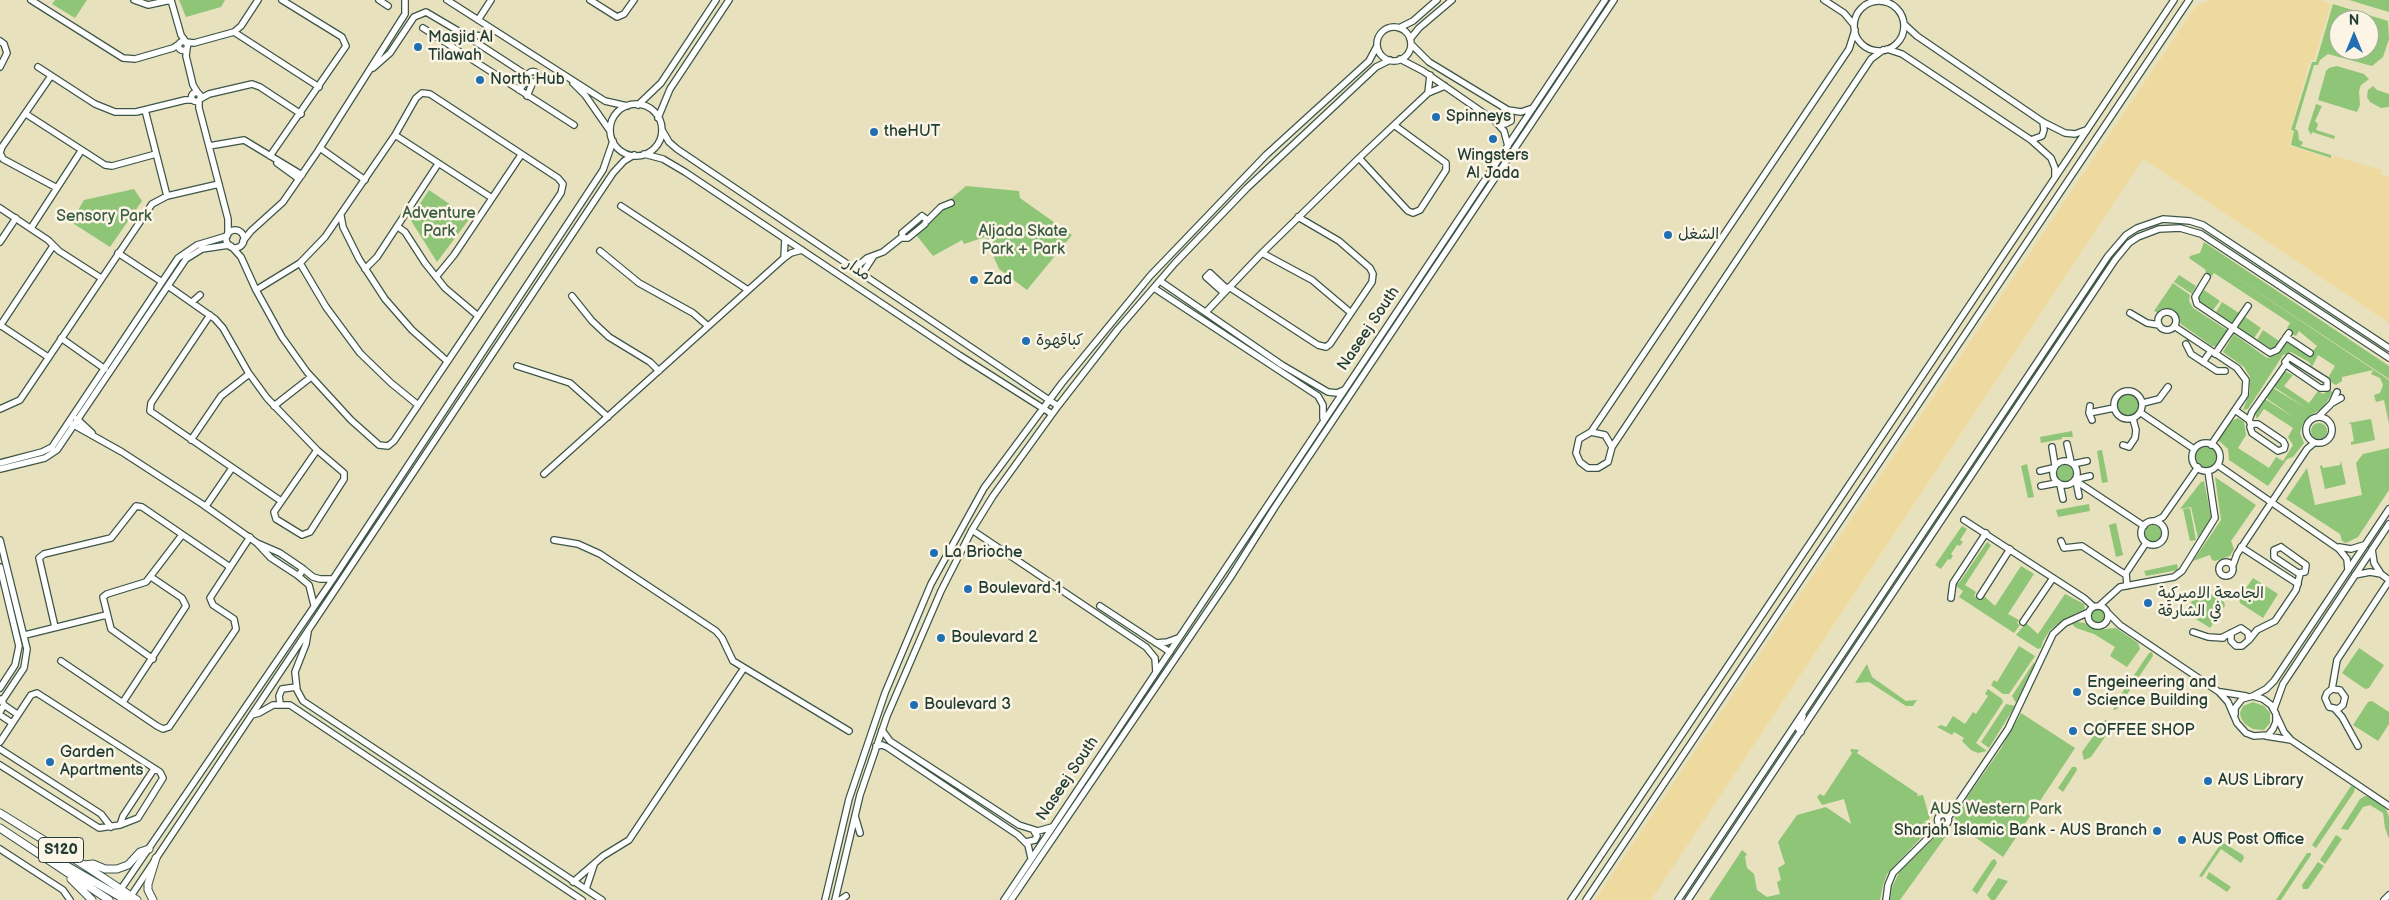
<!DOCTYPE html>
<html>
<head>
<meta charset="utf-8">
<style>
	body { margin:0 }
	#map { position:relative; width:2389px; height:900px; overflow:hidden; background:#e8e1bd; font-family:"Balsamiq Sans",sans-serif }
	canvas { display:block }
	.north { position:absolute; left:2329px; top:10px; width:50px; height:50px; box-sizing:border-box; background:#fcf5e5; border:1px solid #a4ab9e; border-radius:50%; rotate:0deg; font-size:14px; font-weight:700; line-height:20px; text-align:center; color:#1f3d34 }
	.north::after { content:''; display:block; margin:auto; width:18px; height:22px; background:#1f6fb2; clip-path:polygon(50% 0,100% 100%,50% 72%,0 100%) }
</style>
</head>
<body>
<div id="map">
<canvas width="2389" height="900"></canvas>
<div class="north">N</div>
</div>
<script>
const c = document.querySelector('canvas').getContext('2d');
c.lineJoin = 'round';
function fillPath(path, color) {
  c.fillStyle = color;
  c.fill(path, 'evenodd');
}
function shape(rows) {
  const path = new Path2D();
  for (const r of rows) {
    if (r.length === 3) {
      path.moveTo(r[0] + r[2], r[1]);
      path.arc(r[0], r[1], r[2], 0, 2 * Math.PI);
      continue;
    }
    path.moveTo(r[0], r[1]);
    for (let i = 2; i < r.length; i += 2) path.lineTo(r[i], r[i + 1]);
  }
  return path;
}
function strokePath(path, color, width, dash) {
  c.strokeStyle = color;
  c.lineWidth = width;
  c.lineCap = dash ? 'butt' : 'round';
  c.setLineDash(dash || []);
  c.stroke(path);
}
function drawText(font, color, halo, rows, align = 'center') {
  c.font = font + ' "Balsamiq Sans","Playpen Sans Arabic",sans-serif';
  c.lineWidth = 5;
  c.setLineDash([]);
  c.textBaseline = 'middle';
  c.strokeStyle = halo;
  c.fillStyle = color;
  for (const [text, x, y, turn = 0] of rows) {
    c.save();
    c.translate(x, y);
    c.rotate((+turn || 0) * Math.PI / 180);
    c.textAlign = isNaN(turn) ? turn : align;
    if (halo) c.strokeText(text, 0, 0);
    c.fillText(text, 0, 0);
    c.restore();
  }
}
const green = shape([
	[55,0,87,0,75,18,52,4],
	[179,0,225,0,221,7,186,17],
	[2349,0,2389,0,2389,12],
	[2333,4,2388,21,2389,39,2383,57,2372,66,2328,54,2320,60,2318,65,2314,65,2295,129,2298,131,2299,140,2303,142,2301,146,2331,155,2331,158,2291,145,2294,131,2291,130,2312,62,2316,62],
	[2339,20,2369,20,2369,50,2339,50],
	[2337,66,2364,74,2369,79,2361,85,2359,91,2360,105,2357,112,2318,100,2326,71,2329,68],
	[2373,86,2377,90,2389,94,2389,107,2381,108,2370,102,2367,97,2368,90],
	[2316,104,2322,106,2315,121,2318,124,2316,130,2335,136,2334,139,2312,132,2311,135,2308,129],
	[966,186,1019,191,1020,198,1072,235,1027,290,999,269,985,237,964,244,962,240,933,256,913,231],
	[134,189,142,201,110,247,71,222,84,200],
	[429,190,470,218,437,262,410,219],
	[2204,242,2389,366,2389,379,2223,269,2389,380,2389,424,2384,400,2376,402,2374,395,2380,393,2383,385,2380,378,2371,374,2373,370,2342,377,2342,381,2336,385,2332,383,2329,376,2335,366,2318,355,2312,367,2309,362,2291,352,2283,355,2248,409,2243,410,2250,392,2250,377,2244,367,2223,352,2234,334,2267,358,2277,355,2287,342,2309,356,2317,346,2299,331,2296,336,2292,334,2287,328,2290,323,2214,273,2212,276,2205,272,2206,270,2189,258,2190,256,2200,253],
	[2179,275,2196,286,2192,294,2174,282],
	[2173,283,2190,295,2189,301,2193,308,2227,330,2216,346,2212,346,2181,324,2174,310,2166,308,2160,310,2158,313,2154,311],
	[2204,290,2220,301,2213,310,2197,300],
	[2222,302,2239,313,2232,323,2216,312],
	[2245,317,2261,328,2254,338,2238,327],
	[2263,330,2279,341,2273,350,2257,340],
	[2284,371,2293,375,2284,386,2309,403,2318,391,2323,394,2329,390,2333,392,2322,409,2312,414,2303,423,2300,433,2304,443,2293,457,2287,459,2268,486,2229,460,2228,449,2218,440,2233,420,2238,418,2244,422,2246,435,2238,448,2269,468,2276,457,2283,461,2293,445,2288,437,2293,428,2264,409,2257,419,2255,414,2265,399,2295,418,2266,398,2273,388,2306,408,2274,387],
	[2128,405,12],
	[2371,419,2375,440,2351,445,2351,442,2354,441,2351,424,2348,423],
	[2319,431,8],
	[2072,431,2073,437,2062,437,2062,439,2041,443,2040,437],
	[2206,457,10],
	[2389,448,2389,490,2358,537,2346,543,2342,541,2340,534,2286,499,2307,468,2315,505,2362,495,2356,463,2363,454],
	[2102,450,2108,482,2102,483,2097,451],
	[2341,461,2346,484,2325,489,2320,466,2322,465,2323,468,2340,465],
	[2065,473,9],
	[2027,464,2034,497,2028,498,2021,466],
	[2215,477,2256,505,2231,541,2234,549,2230,556,2215,561,2212,560,2210,555,2193,561,2221,520],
	[2204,481,2211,517,2198,538,2191,507,2180,509,2201,482],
	[2089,504,2090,511,2058,517,2056,510],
	[2190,508,2196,540,2190,541,2183,509],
	[2116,523,2123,555,2116,557,2109,525],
	[2153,534,9],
	[1962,526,1967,529,1960,540,1963,542,1960,546,1957,545,1951,554,1953,556,1950,560,1948,559,1941,569,1935,565],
	[1987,542,1991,545,1965,585,1976,592,1974,596,1981,600,1984,596,1995,606,2021,566,2034,574,2008,614,2019,620,2017,623,2020,625,2014,633,1959,597,1963,591,1953,584,1959,583],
	[2177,564,2178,570,2146,576,2144,571],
	[2253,578,2278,594,2263,618,2240,603,2239,598],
	[2201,587,2224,602,2225,606,2210,628,2185,612],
	[2065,594,2084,604,2085,609,2065,619,2050,630,2043,641,2041,648,2038,649,2016,635,2026,623,2038,634],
	[2098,616,7],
	[2077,622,2085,623,2096,630,2116,628,2138,643,2140,649,2127,667,2110,656,2115,647,2094,634,2076,628,2072,624],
	[2019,646,2035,656,2009,694,2003,694,1991,685,1994,680,1997,682],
	[2359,648,2384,665,2369,688,2365,689,2342,673],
	[2152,652,2153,656,2117,709,2114,710,2113,706,2149,653],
	[2034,662,2034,665,2016,703,2012,696],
	[1867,664,1872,677,1906,701,1917,700,1913,706,1906,706,1869,682,1855,683],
	[1988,689,2002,699,2003,702,1976,743,1987,751,1978,753,1971,750,1962,741,1964,738,1954,732,1952,735,1937,727,1941,725,1946,727,1953,716,1965,724,1973,712,1976,714,1988,696,1985,694],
	[2372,701,2389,712,2389,724,2378,741,2353,725,2368,702],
	[2253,702,2264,706,2270,713,2270,723,2264,730,2253,729,2245,724,2241,718,2240,713,2243,706],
	[2006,704,2015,706,1989,748,1981,742],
	[2021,713,2075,748,2003,857,1958,825,1954,816,2000,750],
	[2105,720,2112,722,2112,727,2091,757,2084,760,2082,752],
	[1852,749,1859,750,1857,753,1918,794,1917,796,1923,795,1930,819,1923,822,1930,823,1931,827,1887,874,1883,885,1880,900,1709,900,1742,850,1747,854,1745,857,1747,868,1754,874,1757,890,1767,897,1780,894,1777,882,1781,880,1778,868,1785,864,1778,842,1797,815,1826,807,1851,824,1844,799,1822,805,1817,797,1820,794,1824,796,1852,753,1850,750],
	[2072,767,2076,767,2077,770,2063,792,2058,788],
	[2351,786,2355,787,2354,792,2316,848,2312,845],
	[2365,796,2371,797,2386,809,2389,817,2389,839,2385,828,2383,813,2370,805,2363,807,2348,830,2341,829,2360,799],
	[1943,831,1949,832,1900,900,1890,900,1892,887,1900,871,1940,832],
	[2336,835,2342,839,2325,864,2320,860],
	[2222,842,2243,855,2244,858,2241,863,2221,849,2202,877,2199,876],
	[2307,853,2311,853,2311,855,2281,900,2276,900],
	[1995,859,1997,863,1977,894,1972,890,1992,860],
	[2318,862,2324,866,2308,889,2303,889,2302,885],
	[2209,872,2231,887,2227,892,2206,878],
	[1998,878,2008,881,1995,900,1991,900,1987,895]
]);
const sand = shape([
	[2211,0,2319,0,2331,4,2314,60,2310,60,2290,131,2293,133,2289,146,2332,159,2334,156,2382,170,2381,175,2389,177,2389,323,2143,159,1651,900,1595,900,2196,6]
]);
const minor = shape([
	[31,0,123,58,135,59,173,48,179,44],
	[134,0,148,5,171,0],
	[171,0,181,35,186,42],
	[379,0,388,6],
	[447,0,605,101,627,106],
	[590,0,617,17,624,14,634,0],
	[1824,0,1844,13,1854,25],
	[1879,26,25],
	[478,20,491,0],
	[1904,24,1917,36,2043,122,2065,133,2075,134,2086,130],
	[1394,44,17],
	[423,28,574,125],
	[1399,28,1413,21,1437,0],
	[234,32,319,87],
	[467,35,486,36,493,30],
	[1410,39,1419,28,1452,0],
	[0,41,4,44,7,53,0,67],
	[183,46,4.5],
	[186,42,194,43,234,32,241,26,258,0],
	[1411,44,1429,62,1508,110,1521,112,1533,108],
	[187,48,186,56,193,85,198,93],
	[1887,49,1902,54,2031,140,2051,158,2055,168,2055,177],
	[1400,59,1423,71,1495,121,1504,131,1508,146],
	[38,67,95,104,115,112,136,112,185,100,193,100],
	[373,68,390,53,414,17,426,12,465,35,528,76],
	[533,77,5.5],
	[51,76,2,147,0,153,3,159,57,188],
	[573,83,585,95,610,131],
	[519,90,528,79],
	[196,97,4.5],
	[1428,93,1430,75],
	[527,96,533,82],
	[200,99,209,94,252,84,260,87,301,114],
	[199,100,199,108,228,219,228,234],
	[636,130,26],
	[638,105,661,83,716,0],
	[145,110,167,196],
	[26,114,105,165,112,166,156,154],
	[658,118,670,89,729,0],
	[1498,120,1505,124,1511,121,1511,116,1504,111],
	[662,130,669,142,677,149,1058,406],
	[395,135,492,198],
	[2031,140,2042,136,2044,130,2043,122],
	[209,146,244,140,302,175],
	[320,148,365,180],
	[644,154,663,159,685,172,959,355,1052,414],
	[270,156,346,46,342,37,282,0],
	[1359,158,1408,211,1413,213,1420,210,1446,170,1446,163,1394,125],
	[277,163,299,179],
	[621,206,748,290],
	[0,208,48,240,59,251,101,278],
	[341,216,343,227,359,259,385,299,412,330,447,361],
	[922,216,926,219,925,224,908,238,903,238,902,233,922,216],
	[927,221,941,207,951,203],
	[398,227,405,232,425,263,445,288,478,316],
	[31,228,81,151],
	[235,239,9],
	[243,241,251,231,283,202,318,151,405,14,405,0],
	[0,242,16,218],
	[231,246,241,257,256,290,282,337,307,372,351,420,379,445,388,446,394,441,561,193,563,184,558,178,430,94,422,93,416,98,395,135,325,237,300,263,256,290],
	[600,251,639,283,693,313,708,326],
	[118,253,162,282],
	[1262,253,1312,280,1351,313],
	[784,258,785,239],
	[300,263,326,307,360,353,391,383,418,405],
	[365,269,377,257,438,164],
	[854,269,867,258,883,252,902,237],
	[862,274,873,257],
	[436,277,454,255,521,155],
	[2207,277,2195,297,2197,304,2270,353,2277,350,2289,333],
	[1160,281,1282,365,1328,392,1337,393,1344,390],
	[168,286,215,319,223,328,248,372,267,398,317,450,344,473,344,479,310,532,302,535,276,519,274,512,317,450],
	[1229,287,1318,345,1326,347,1330,344,1372,282,1373,274,1370,268,1339,241,1298,217],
	[1154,288,1318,396,1323,405,1323,418],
	[1224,293,1206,277,1210,273,1227,289],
	[572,296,592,321,609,337,650,362,659,371],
	[192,302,200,295],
	[1206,312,1262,253,1359,158,1428,93,1445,86],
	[2167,321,9],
	[2130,313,2147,323,2159,325],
	[210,315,151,403,150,411,281,501],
	[0,325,48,357],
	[0,326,53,246],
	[2174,326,2237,368,2246,380,2245,395,2211,445],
	[2286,337,2310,353],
	[61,338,105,369],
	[2186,344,2191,354,2217,371,2225,371],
	[2215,354,2248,306],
	[2289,357,2327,381,2327,388,2320,388,2288,366,2285,362,2289,357],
	[2203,362,2211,351],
	[517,366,570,383,608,417],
	[2128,405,14],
	[2143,403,2159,399,2168,387],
	[2332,403,2341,398],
	[274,406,311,377],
	[2090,406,2089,413,2092,420],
	[0,409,20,400,152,204,167,196,219,184],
	[2235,410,2249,420],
	[2089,413,2114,408],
	[2141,413,2194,449],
	[2318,417,2332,403,2337,392],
	[2319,430,13],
	[77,419,92,433],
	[72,424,122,452,202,504,257,543],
	[2253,424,2258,424,2283,441,2285,445,2284,449,2278,451,2252,433,2250,427,2253,424],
	[2251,425,2249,420,2252,412,2286,364],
	[1591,432,1849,49,1855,30],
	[191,440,221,396,249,374],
	[2206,457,14],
	[2067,444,2071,462],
	[2123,445,2129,447,2135,438,2136,430,2133,419],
	[1612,447,1605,435,1591,432,1579,439,1576,453,1580,462,1588,468,1598,468,1608,462,1612,447,1871,59,1883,50],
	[2052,447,2055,465],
	[2065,473,12],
	[0,463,42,452,52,447,178,258,197,245,227,236],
	[2073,464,2087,461],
	[2219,466,2339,549,2347,559,2348,570],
	[0,469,45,458,57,450,186,259,202,249,229,245],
	[2040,471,2053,468],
	[544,474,784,258,791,253,802,250],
	[2077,479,2090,476],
	[2076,481,2144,526],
	[2076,481,2079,496],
	[2060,485,2063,499],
	[2041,486,2057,483],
	[206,506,232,468],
	[1964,520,2084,598,2094,607],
	[2155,521,2163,517,2198,467],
	[2153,533,12],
	[972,530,1146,647,1155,658,1156,672],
	[0,540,27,649,24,668,2,701],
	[554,540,578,544,600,554,716,631,722,638,733,661,849,731],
	[2061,541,2064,548,2082,546,2126,575],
	[2241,547,2298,584],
	[2281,547,2306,565,2305,572,2298,573,2274,557,2274,550,2281,547],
	[2339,547,2351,549,2364,545],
	[2372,549,2374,563,2381,574],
	[2226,569,7],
	[2233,565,2237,554,2307,449,2314,443],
	[0,567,19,646,15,665,0,688],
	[302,568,301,573,297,575,271,558,257,543,280,553,302,568,313,577,320,579,333,579],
	[297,575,309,585,314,605],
	[2355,575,2370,572,2381,574,2389,580],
	[2127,586,2126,573,2146,543],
	[1980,596,2010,549],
	[1951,598,1953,583,1986,533],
	[1100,606,1170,652],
	[2099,606,2120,587,2174,577,2182,571,2215,518,2208,471],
	[2098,616,10],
	[2108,613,2120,625,2219,692,2228,702,2237,723,2246,733,2254,736,2268,735,2273,729,2276,722,2276,714,2271,705,2263,699,2253,696,2242,699,2235,708,2235,714],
	[2023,622,2053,578],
	[55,627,39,558,44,554,111,538,136,506,142,507,230,567],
	[308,632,306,644,295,672,297,690,303,701,602,900],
	[2193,632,2208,637,2223,638],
	[25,635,106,615],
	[2221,638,2241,628,2248,633,2249,640,2242,646,2236,646,2231,641,2231,633],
	[2249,640,2257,630,2275,621,2296,590,2300,574],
	[1156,643,1167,642,1178,638],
	[153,659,111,629,103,597,107,594,146,582,182,535],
	[61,661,157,726,163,729,169,727,236,629,234,619,213,605,210,598,250,537],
	[2332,689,2340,690,2345,697,2343,705,2338,709,2329,707,2325,698,2327,693,2332,689,2337,660,2389,581],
	[2221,692,2246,696],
	[2253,696,2266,689,2274,681,2389,509],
	[123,702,186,606,182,598,151,577],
	[280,703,279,696,282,689,296,687],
	[4,705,17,714],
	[2274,709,2283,684,2389,524],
	[2335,709,2342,717,2358,746],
	[0,712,4,705,1,699],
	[0,715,12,723],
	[252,715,259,713,273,705,290,705,582,900],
	[2277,717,2284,732,2291,740,2389,806],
	[882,730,890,741,1019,825,1038,831,1052,827],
	[1801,732,1798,728,1803,716],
	[2266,736,2291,740],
	[0,742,31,695,37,693,160,772,163,778,138,818,120,825,99,828,0,765],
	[876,746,882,745,887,747,1018,835,1028,845,1031,858],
	[0,749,101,814,111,827],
	[1943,820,5.5],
	[855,816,860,833],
	[1948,818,2008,729,2053,634,2065,623,2089,612],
	[120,825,123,816,154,769],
	[1026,842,1035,840,1037,836,1034,831],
	[0,849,63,890,70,900],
	[573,882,603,856,629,840,744,668],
	[121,889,333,579,603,170,613,141],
	[586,889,594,865],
	[131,896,613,173,624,161,634,155],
	[825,900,849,799,885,693,931,584,984,488,1062,383,1150,276,1266,155,1369,61,1377,46],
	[835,900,860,795,887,716,941,591,972,530,993,496,1058,406,1118,329,1175,263,1247,188,1376,67,1390,60],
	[840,900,846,896],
	[1004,900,1605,0],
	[1011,900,1230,578,1275,507,1614,0],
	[1571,900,2174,0],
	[1586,900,2189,0],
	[1678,900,2108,256,2126,235,2137,228,2163,219,2190,221,2203,225,2389,348],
	[1688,900,2115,260,2129,243,2138,237,2159,229,2180,228,2201,234,2389,358],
	[1886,900,1888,885,1893,873,1941,825],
	[2384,900,2389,895]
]);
const major = shape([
	[0,813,84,865,137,900],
	[0,828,109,900],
	[53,862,67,866,117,895,122,898,131,896],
	[84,865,93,864,105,869,117,869,128,865,140,852,149,849],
	[71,879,92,900],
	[153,900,148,890,148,884,156,858]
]);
const markers = [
	[418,47,5,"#1f6fb2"],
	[480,80,5,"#1f6fb2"],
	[1436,117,5,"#1f6fb2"],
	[874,132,5,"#1f6fb2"],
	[1493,139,5,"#1f6fb2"],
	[1668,235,5,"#1f6fb2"],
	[974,280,5,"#1f6fb2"],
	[1026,341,5,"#1f6fb2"],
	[934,553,5,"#1f6fb2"],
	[968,589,5,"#1f6fb2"],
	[2148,603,5,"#1f6fb2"],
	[941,638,5,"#1f6fb2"],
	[2077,692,5,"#1f6fb2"],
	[914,705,5,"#1f6fb2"],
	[2073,731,5,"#1f6fb2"],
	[50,762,5,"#1f6fb2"],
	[2208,781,5,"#1f6fb2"],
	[2157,831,5,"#1f6fb2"],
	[2182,840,5,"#1f6fb2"]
];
const shields = [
	[61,850,45]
];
const shieldNames = [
	["S120",61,850]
];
const poiNames = [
	["Masjid Al",428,38],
	["Tilawah",428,56],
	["North Hub",490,80],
	["Spinneys",1446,117],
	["theHUT",884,132],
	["Wingsters",1493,156,"center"],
	["Al Jada",1493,174,"center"],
	["الشغل",1678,235],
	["Zad",984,280],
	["كباقهوة",1036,341],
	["La Brioche",944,553],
	["Boulevard 1",978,589],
	["الجامعة الاميركية",2158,594],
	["في الشارقة",2158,612],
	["Boulevard 2",951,638],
	["Engeineering and",2087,683],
	["Science Building",2087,701],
	["Boulevard 3",924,705],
	["COFFEE SHOP",2083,731],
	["Garden",60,753],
	["Apartments",60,771],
	["AUS Library",2218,781],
	["Sharjah Islamic Bank - AUS Branch",2147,831,"right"],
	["AUS Post Office",2192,840]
];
const parkNames = [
	["Adventure",439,214],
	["Park",439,232],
	["Sensory Park",104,217],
	["Aljada Skate",1023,232],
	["Park + Park",1023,250],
	["AUS Western Park",1996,810]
];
const streetNames = [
	["مدار",857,270,34],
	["Naseej South",1369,329,-56],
	["Naseej South",1068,779,-56]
];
fillPath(green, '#8fc577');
fillPath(sand, '#eeda9e');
strokePath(minor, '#3d5649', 8);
strokePath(major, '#3d5649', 9);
strokePath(minor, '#fff', 5.5);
strokePath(major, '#fff', 7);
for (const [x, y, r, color] of markers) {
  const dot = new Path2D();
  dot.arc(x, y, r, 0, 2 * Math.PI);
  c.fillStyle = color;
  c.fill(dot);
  strokePath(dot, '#fcf5e5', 2);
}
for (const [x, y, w] of shields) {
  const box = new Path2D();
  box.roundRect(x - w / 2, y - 12.5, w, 25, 4);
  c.fillStyle = '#fcf5e5';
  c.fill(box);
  strokePath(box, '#1f3d34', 1);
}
drawText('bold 15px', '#1f3d34', null, shieldNames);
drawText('16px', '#1f3d34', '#fcf5e5', poiNames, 'left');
drawText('16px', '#3b5f45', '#fcf5e5', parkNames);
drawText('16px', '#1f3d34', '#fcf5e5', streetNames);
</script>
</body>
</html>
